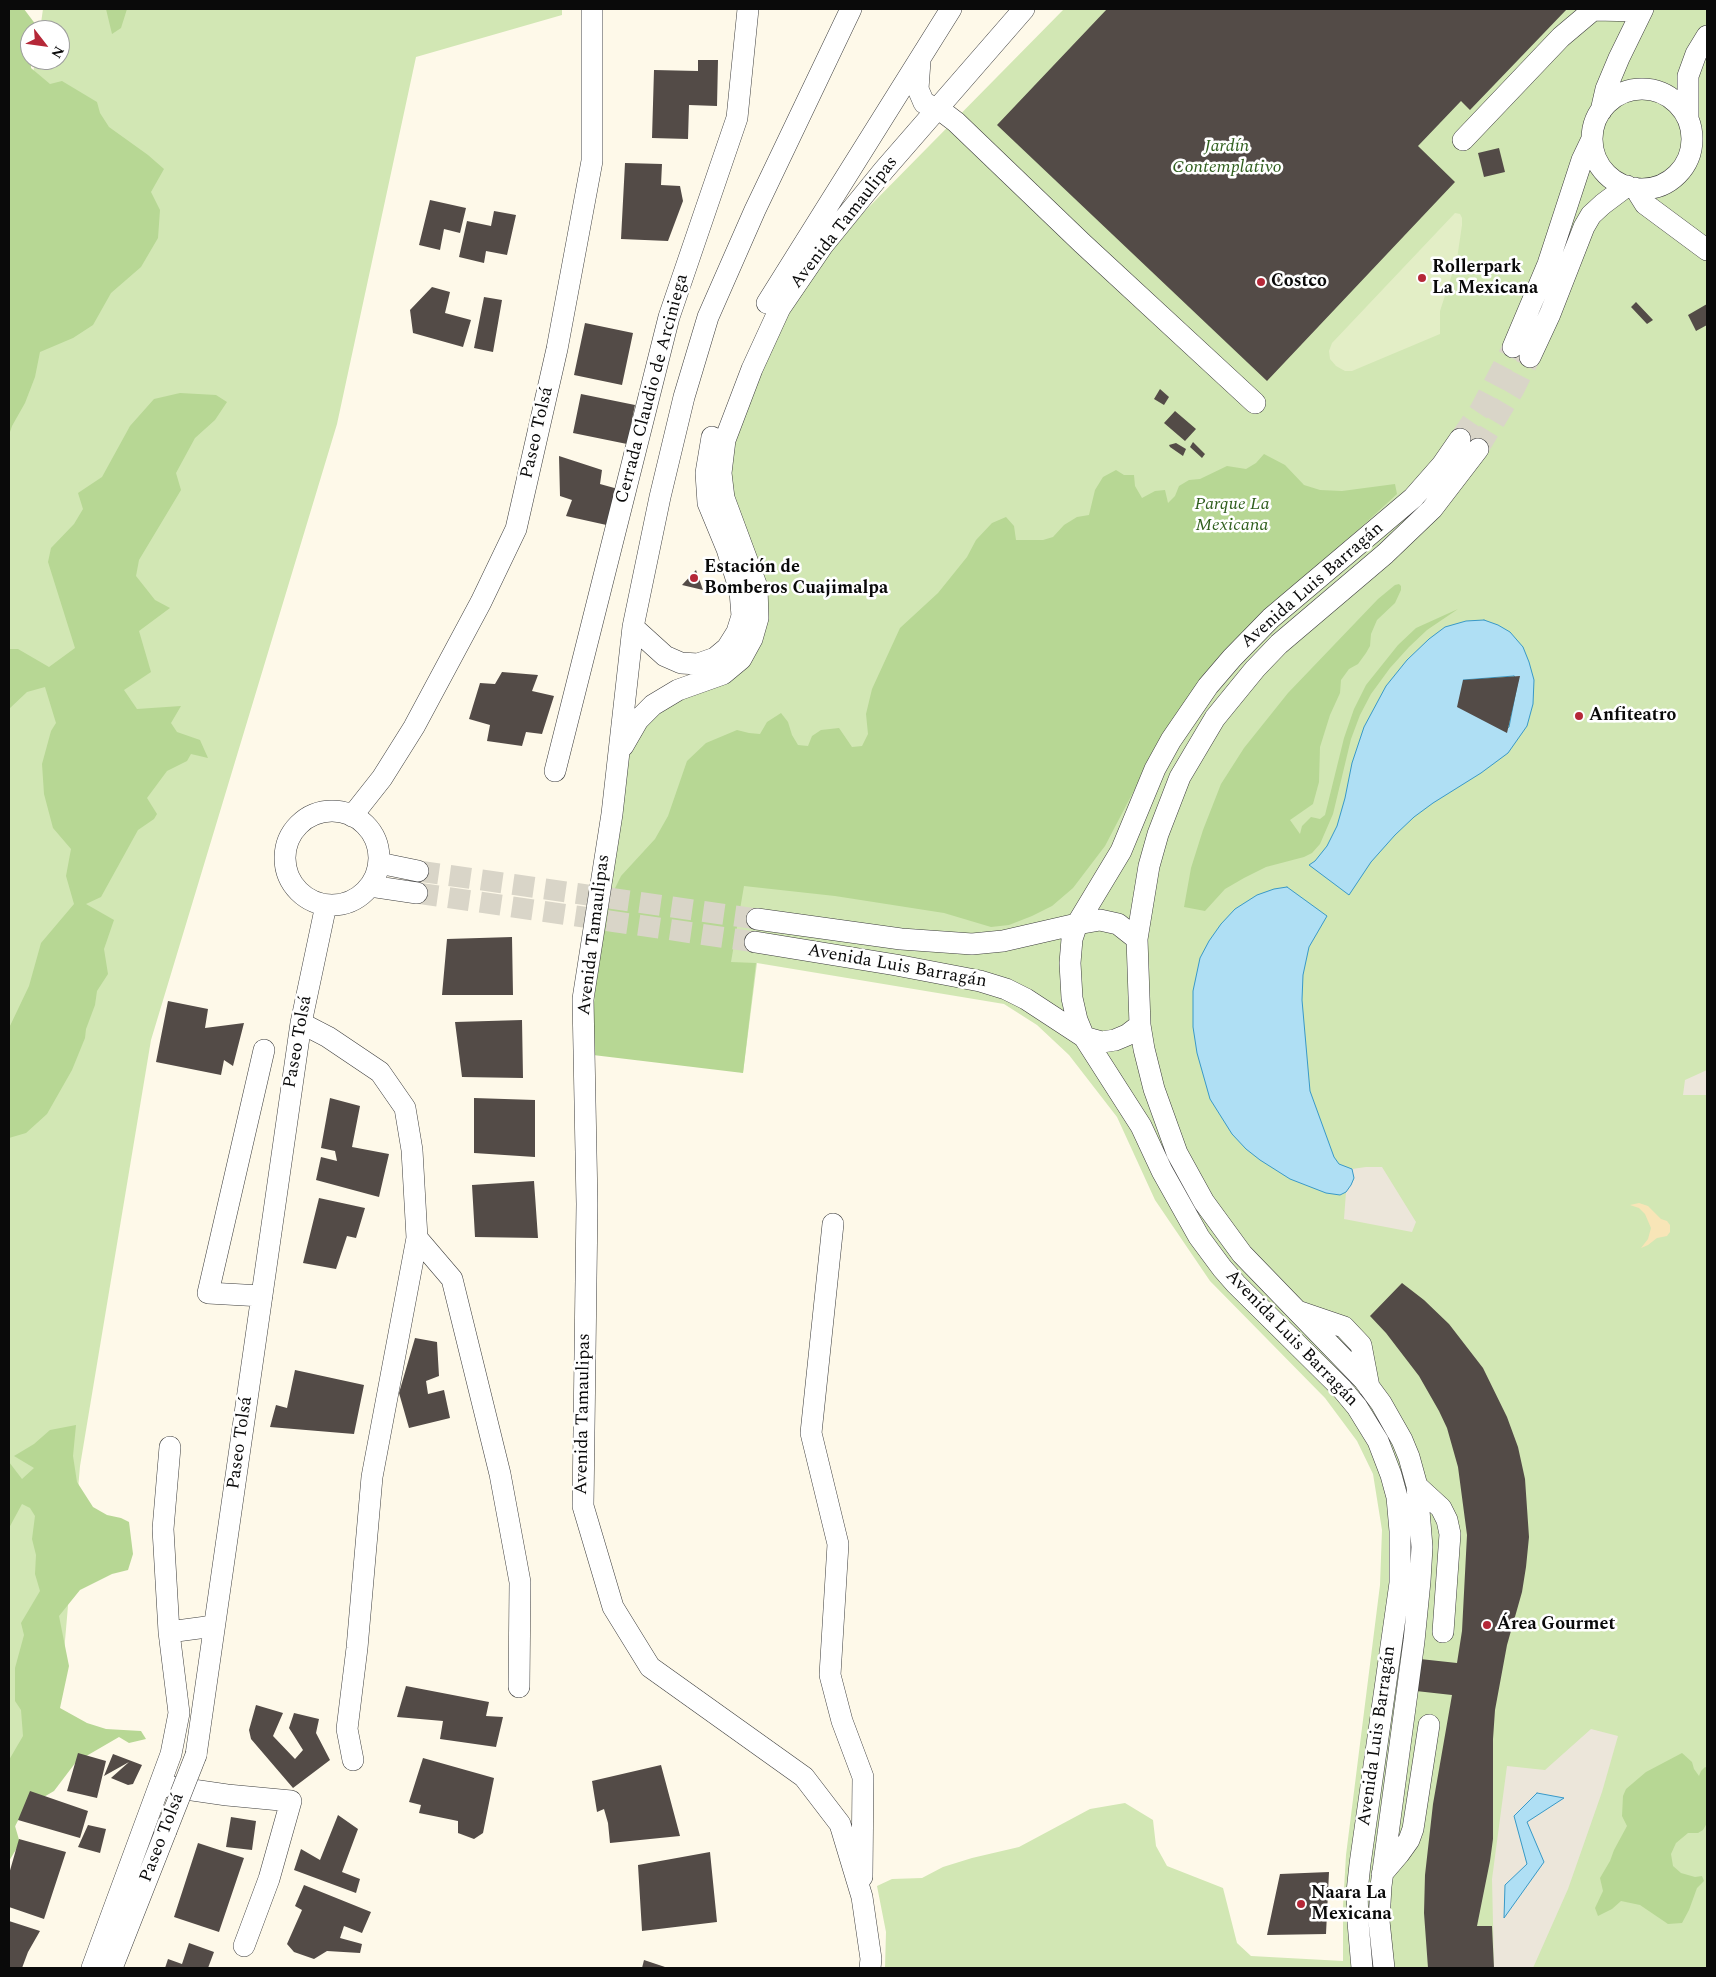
<!DOCTYPE html>
<html>
<head>
<meta charset="utf-8">
<style>
	body { margin:0 }
	#map { position:relative; width:1716px; height:1977px; overflow:hidden; background:#fef9e9; font-family:Spectral,serif }
	canvas { display:block }
	.frame { position:absolute; inset:0; border:10px solid #0a0a0a; pointer-events:none }
	.north { position:absolute; left:20px; top:20px; width:50px; height:50px; box-sizing:border-box; background:#fff; border:1px solid #9d9d9d; border-radius:50%; rotate:120deg; font-size:14px; font-weight:700; line-height:20px; text-align:center; color:#0a0a0a }
	.north::after { content:''; display:block; margin:auto; width:18px; height:22px; background:#b52838; clip-path:polygon(50% 0,100% 100%,50% 72%,0 100%) }
</style>
</head>
<body>
<div id="map">
<canvas width="1716" height="1977"></canvas>
<div class="frame"></div>
<div class="north">N</div>
</div>
<script>
const c = document.querySelector('canvas').getContext('2d');
c.lineJoin = 'round';
function fillPath(path, color) {
  c.fillStyle = color;
  c.fill(path, 'evenodd');
}
function shape(rows) {
  const path = new Path2D();
  for (const r of rows) {
    if (r.length === 3) {
      path.moveTo(r[0] + r[2], r[1]);
      path.arc(r[0], r[1], r[2], 0, 2 * Math.PI);
      continue;
    }
    path.moveTo(r[0], r[1]);
    for (let i = 2; i < r.length; i += 2) path.lineTo(r[i], r[i + 1]);
  }
  return path;
}
function strokePath(path, color, width, dash) {
  c.strokeStyle = color;
  c.lineWidth = width;
  c.lineCap = dash ? 'butt' : 'round';
  c.setLineDash(dash || []);
  c.stroke(path);
}
function drawText(font, color, halo, rows, align = 'center') {
  c.font = font + ' Spectral,serif';
  c.lineWidth = 5;
  c.setLineDash([]);
  c.textBaseline = 'middle';
  c.strokeStyle = halo;
  c.fillStyle = color;
  for (const [text, x, y, turn = 0] of rows) {
    c.save();
    c.translate(x, y);
    c.rotate((+turn || 0) * Math.PI / 180);
    c.textAlign = isNaN(turn) ? turn : align;
    if (halo) c.strokeText(text, 0, 0);
    c.fillText(text, 0, 0);
    c.restore();
  }
}
const green = shape([
	[43,9,562,9,562,15,416,57,337,424,151,1040,80,1466,60,1699,9,1844,9,244,35,60,60,60,60,30,40,30],
	[1064,9,1707,9,1707,1968,885,1968,886,1932,877,1886,892,1879,922,1878,943,1867,972,1858,1019,1847,1090,1809,1125,1803,1153,1820,1156,1846,1167,1866,1223,1888,1237,1943,1251,1956,1343,1961,1343,1906,1346,1855,1380,1585,1382,1530,1373,1474,1357,1441,1325,1398,1210,1281,1155,1200,1117,1117,1069,1055,1037,1025,1004,1004,757,963,743,1073,592,1023,603,913,626,748,649,714,732,673,732,496,729,472,734,445,753,392,791,305,820,265,862,214]
]);
const forest = shape([
	[9,9,24,9,36,25,34,30,30,30,31,68,50,84,62,81,97,102,100,113,109,127,148,155,164,169,151,192,160,210,158,238,141,267,111,293,93,325,73,338,40,352,35,377,25,403,12,426,9,435],
	[106,9,127,9,121,28,112,34],
	[180,393,216,395,227,402,215,420,195,438,176,473,181,490,139,560,136,576,155,600,170,608,139,631,151,672,124,690,137,709,181,706,171,723,177,732,200,740,208,758,191,754,187,761,167,771,147,798,157,814,154,819,138,830,101,897,86,904,114,920,104,949,108,974,97,991,95,1005,86,1029,85,1038,72,1070,47,1114,26,1133,9,1138,9,1028,29,986,41,943,74,904,66,876,71,849,53,828,44,794,42,764,51,731,56,723,45,687,27,692,9,709,9,649,18,649,49,667,75,648,48,562,51,548,74,524,83,509,78,493,102,477,130,426,154,399],
	[1264,454,1285,465,1304,485,1320,490,1342,491,1395,484,1397,494,1359,529,1279,598,1141,777,1105,846,1073,888,1052,906,1032,916,1009,925,991,927,944,913,835,896,744,886,731,962,756,963,743,1073,593,1055,592,1023,603,913,621,876,655,839,668,816,687,761,706,743,737,730,749,733,760,734,767,722,781,713,788,722,792,735,798,745,808,746,812,736,821,730,839,728,852,747,862,746,868,734,866,714,872,689,900,628,938,593,967,557,976,540,992,523,1006,517,1014,526,1016,540,1043,540,1053,537,1064,525,1077,517,1089,515,1095,490,1103,477,1116,470,1124,475,1134,475,1135,486,1142,498,1155,491,1165,490,1168,503,1175,496,1179,486,1189,480,1200,479,1227,466,1246,469,1256,463],
	[1399,584,1401,586,1401,590,1395,603,1377,620,1371,634,1370,646,1366,653,1358,664,1349,669,1341,680,1340,693,1330,715,1320,747,1319,782,1313,804,1290,820,1300,834,1302,826,1311,817,1320,819,1325,815,1344,738,1354,709,1366,685,1398,645,1416,628,1458,609,1427,630,1409,647,1390,668,1371,694,1360,715,1351,739,1333,814,1320,844,1312,853,1304,857,1266,867,1244,878,1225,889,1205,911,1184,907,1191,868,1203,830,1221,784,1244,748,1288,693,1378,599,1395,585],
	[76,1425,73,1456,77,1482,93,1507,107,1515,121,1518,129,1522,133,1554,128,1570,112,1574,80,1590,59,1616,69,1666,60,1708,87,1723,106,1729,141,1731,146,1739,129,1743,119,1737,76,1762,54,1791,25,1808,15,1826,20,1843,9,1861,9,1760,23,1736,21,1710,15,1701,15,1668,24,1635,21,1623,40,1591,35,1574,36,1555,32,1539,35,1516,30,1508,22,1504,9,1528,9,1462,22,1479,34,1468,14,1456,34,1444,50,1430],
	[1682,1753,1692,1762,1694,1769,1699,1776,1701,1771,1705,1767,1707,1768,1707,1823,1703,1830,1698,1833,1688,1833,1676,1843,1671,1854,1673,1866,1681,1873,1695,1877,1702,1876,1704,1881,1697,1888,1689,1910,1682,1923,1668,1924,1640,1905,1621,1901,1612,1909,1598,1916,1595,1908,1603,1891,1600,1878,1610,1861,1614,1850,1627,1826,1622,1816,1623,1796,1626,1789,1646,1772]
]);
const sand = shape([
	[1639,1203,1648,1206,1661,1219,1667,1221,1670,1225,1670,1232,1667,1236,1657,1238,1648,1245,1641,1248,1648,1239,1651,1228,1645,1214,1639,1208,1630,1205]
]);
const pitch = shape([
	[1455,213,1460,214,1462,218,1462,225,1457,259,1440,311,1440,334,1352,371,1345,371,1336,366,1330,359,1329,351,1332,343]
]);
const plaza = shape([
	[1707,1070,1707,1095,1683,1095,1685,1080],
	[1366,1167,1382,1167,1416,1222,1412,1232,1344,1219,1346,1192,1351,1185,1354,1179,1352,1169],
	[1591,1729,1618,1736,1602,1792,1568,1889,1533,1968,1494,1968,1492,1879,1507,1766,1545,1770],
	[1563,1798,1527,1822,1544,1862,1504,1917,1505,1885,1527,1865,1514,1816]
]);
const water = shape([
	[1484,620,1498,625,1510,632,1523,647,1529,662,1534,680,1533,704,1527,726,1508,753,1481,773,1433,803,1414,817,1395,835,1371,862,1349,895,1309,865,1315,861,1327,846,1337,826,1345,798,1352,763,1364,727,1386,686,1407,660,1429,639,1445,627,1466,621,1484,620],
	[1514,676,1518,680,1509,727,1506,729,1463,680,1514,676],
	[1287,887,1327,916,1309,947,1303,975,1302,1000,1310,1091,1334,1157,1339,1164,1352,1169,1354,1178,1351,1185,1346,1192,1340,1195,1326,1193,1290,1179,1260,1160,1246,1149,1232,1134,1210,1099,1197,1053,1193,1027,1193,991,1200,958,1209,941,1221,924,1235,909,1257,895,1274,889,1287,887],
	[1537,1793,1564,1798,1527,1822,1544,1862,1504,1918,1505,1885,1527,1864,1514,1816,1537,1793]
]);
const building = shape([
	[1107,9,1567,9,1470,110,1461,101,1418,146,1455,182,1267,381,997,125],
	[698,60,718,60,717,106,689,105,688,139,652,138,654,70,698,71],
	[1499,148,1505,172,1484,177,1478,153],
	[625,163,662,164,661,185,680,186,683,201,668,241,621,239],
	[430,200,466,208,460,233,444,229,440,250,419,245],
	[494,211,516,215,507,255,486,251,484,263,459,257,467,221,491,226],
	[432,287,450,292,445,313,471,320,463,347,413,333,410,310],
	[484,297,502,300,493,352,474,348],
	[1636,302,1653,320,1647,324,1631,307],
	[1707,304,1707,325,1696,331,1688,315],
	[585,323,633,333,622,385,574,375],
	[1160,389,1169,397,1164,405,1154,399],
	[581,394,635,405,627,444,573,433],
	[1175,411,1196,429,1185,441,1164,423],
	[1193,442,1205,454,1202,458,1190,447],
	[1176,443,1186,449,1183,456,1170,447,1169,445],
	[559,456,602,470,600,484,618,489,611,526,566,516,572,500,560,496],
	[696,570,703,590,682,585],
	[502,672,538,675,532,691,554,696,542,734,526,732,522,746,487,741,490,725,469,719,480,683,495,684],
	[1520,676,1507,733,1457,707,1463,680],
	[512,937,513,995,442,995,447,939],
	[168,1001,208,1009,205,1028,244,1023,233,1066,224,1060,221,1075,156,1062],
	[522,1020,523,1078,462,1077,455,1022],
	[330,1098,360,1106,352,1147,389,1154,379,1197,316,1180,321,1157,337,1161,335,1151,321,1148],
	[474,1098,535,1100,535,1157,474,1153],
	[534,1181,538,1238,475,1237,472,1185],
	[319,1198,365,1208,356,1238,347,1236,336,1269,303,1263],
	[1402,1283,1424,1300,1449,1324,1483,1368,1507,1417,1518,1447,1525,1479,1529,1537,1526,1567,1522,1592,1507,1645,1495,1710,1493,1739,1493,1839,1490,1861,1477,1926,1492,1926,1494,1968,1428,1968,1424,1913,1425,1875,1433,1804,1452,1695,1416,1691,1420,1659,1457,1663,1462,1631,1467,1535,1458,1467,1447,1428,1439,1411,1419,1376,1386,1333,1370,1316],
	[415,1338,437,1342,439,1376,426,1381,428,1394,444,1390,450,1418,409,1428,399,1393],
	[295,1370,364,1385,354,1434,270,1427,276,1405,287,1408],
	[406,1686,489,1702,486,1716,503,1717,496,1747,440,1739,443,1721,397,1717],
	[256,1705,283,1713,273,1736,295,1759,303,1750,289,1728,294,1713,319,1719,316,1733,330,1760,293,1788,251,1739,249,1730],
	[78,1753,106,1761,97,1798,67,1791],
	[113,1754,142,1765,133,1784,128,1785,111,1778,129,1762,104,1776],
	[423,1758,494,1778,483,1833,474,1839,458,1833,458,1821,419,1813,421,1805,409,1802],
	[661,1765,680,1836,610,1843,608,1823,604,1809,597,1812,592,1781],
	[30,1791,88,1811,80,1838,18,1820],
	[338,1815,358,1829,342,1872,360,1879,356,1893,294,1870,301,1849,320,1860],
	[231,1817,256,1821,252,1850,226,1847],
	[88,1825,106,1829,100,1853,78,1847],
	[19,1839,66,1852,44,1919,9,1907,9,1874],
	[198,1843,244,1858,219,1932,174,1917],
	[710,1852,717,1922,642,1931,638,1865],
	[1329,1872,1326,1934,1267,1935,1280,1874],
	[304,1885,371,1912,362,1933,344,1926,340,1938,362,1944,360,1953,327,1951,314,1959,294,1952,287,1944,302,1910,295,1906],
	[9,1921,40,1931,28,1952,22,1968,9,1968],
	[189,1943,214,1952,208,1968,165,1968,168,1959,182,1964],
	[644,1960,668,1968,642,1968]
]);
const minorTunnel = shape([
	[1460,439,1480,410,1513,347],
	[1478,449,1514,389,1530,357],
	[418,871,757,919],
	[417,893,755,942]
]);
const minor = shape([
	[851,9,755,210,708,317,684,397,660,497,633,627,612,814,583,999,587,1204,583,1506,613,1607,650,1667,804,1777,840,1824,862,1897,871,1959,870,1968],
	[920,61,918,89,924,103,939,109,956,122,1082,243,1255,403],
	[1642,139,50],
	[1601,111,1606,89,1619,58,1643,9],
	[1688,118,1688,76,1696,54,1707,36],
	[1463,140,1561,37,1593,10,1642,11],
	[1635,188,1645,204,1707,250],
	[767,303,951,9],
	[1513,347,1548,264,1582,160,1592,139],
	[1530,357,1550,314,1584,227,1591,215,1603,204,1627,186],
	[633,627,665,656,681,663,698,664,715,658,727,648,737,632,742,616,740,591,727,549,708,503,706,473,712,437],
	[623,746,638,720,653,705,678,690,723,674,741,659,752,639,758,618,757,587,724,498,721,473,725,440,752,369,780,308,823,245,884,170,1024,9],
	[555,771,669,317,737,118,748,9],
	[332,858,47],
	[352,816,382,778,414,727,481,602,516,529,557,349,592,161,592,9],
	[379,863,418,871],
	[370,886,417,893],
	[757,919,901,939,972,944,1003,941,1077,924,1100,920,1118,924,1137,939],
	[755,942,896,965,980,981,1006,989,1026,999,1084,1037,1102,1042,1115,1040,1127,1035,1140,1025],
	[301,1023,328,1037,380,1072,405,1108,412,1150,417,1238,372,1477,357,1648,347,1729,353,1760],
	[833,1224,811,1433,838,1544,830,1675,842,1721,863,1777,862,1877],
	[417,1238,452,1279,500,1474,520,1582,519,1687],
	[262,1296,208,1293,264,1050],
	[1300,1312,1344,1327,1361,1345,1369,1387],
	[170,1447,163,1529,169,1632,214,1626],
	[1417,1486,1441,1508,1447,1520,1450,1534,1443,1632],
	[196,1755,301,1023,326,905],
	[165,1786,227,1795,291,1801,269,1879,244,1946],
	[1382,1874,1399,1854,1409,1840,1413,1829,1429,1725],
	[92,1968,171,1754,179,1713,169,1632],
	[112,1968,166,1831],
	[1362,1968,1358,1922,1357,1892,1360,1864,1400,1583,1400,1531,1397,1497,1391,1475,1378,1441,1357,1407,1342,1389,1236,1284,1222,1268,1199,1237,1162,1171,1141,1126,1084,1037,1077,1020,1072,998,1070,963,1072,939,1077,924,1121,851,1155,769,1171,740,1208,686,1232,658,1271,618,1413,498,1442,465,1460,439],
	[1384,1968,1379,1921,1381,1886,1414,1641,1420,1581,1422,1547,1417,1486,1409,1457,1402,1440,1381,1403,1364,1380,1242,1254,1204,1202,1177,1153,1154,1089,1144,1049,1140,1025,1137,939,1149,866,1158,834,1180,777,1215,718,1255,669,1279,644,1385,554,1432,509,1478,449]
]);
const minorBridge = shape([
	[166,1831,196,1755]
]);
const markers = [
	[1422,278,5,"#b52838"],
	[1261,282,5,"#b52838"],
	[694,578,5,"#b52838"],
	[1579,716,5,"#b52838"],
	[1487,1625,5,"#b52838"],
	[1301,1904,5,"#b52838"]
];
const parkNames = [
	["Jardín",1227,147],
	["Contemplativo",1227,168],
	["Parque La",1232,505],
	["Mexicana",1232,526]
];
const streetNames = [
	["Avenida Tamaulipas",845,223,-52],
	["Cerrada Claudio de Arciniega",653,389,-75],
	["Paseo Tolsá",538,433,-77],
	["Avenida Luis Barragán",1313,586,-41],
	["Avenida Tamaulipas",595,935,-83],
	["Avenida Luis Barragán",897,967,10],
	["Paseo Tolsá",299,1042,-80],
	["Avenida Luis Barragán",1291,1339,46],
	["Avenida Tamaulipas",584,1414,-89],
	["Paseo Tolsá",241,1443,-82],
	["Avenida Luis Barragán",1378,1736,-82],
	["Paseo Tolsá",163,1838,-69]
];
const poiNames = [
	["Rollerpark",1432,268],
	["La Mexicana",1432,289],
	["Costco",1271,282],
	["Estación de",704,568],
	["Bomberos Cuajimalpa",704,589],
	["Anfiteatro",1589,716],
	["Área Gourmet",1497,1625],
	["Naara La",1311,1894],
	["Mexicana",1311,1915]
];
fillPath(green, '#d2e7b4');
fillPath(forest, '#b7d794');
fillPath(sand, '#f8e5b7');
fillPath(pitch, '#e3eec6');
fillPath(plaza, '#ece6da');
fillPath(water, '#afdff4');
strokePath(water, '#3999c8', 1);
fillPath(building, '#534b47');
strokePath(minorTunnel, '#d9d5c8', 21, [21, 11]);
strokePath(minor, '#3d3d3d', 22);
strokePath(minor, '#fff', 21);
strokePath(minorBridge, '#3d3d3d', 22, []);
strokePath(minorBridge, '#fff', 21);
for (const [x, y, r, color] of markers) {
  const dot = new Path2D();
  dot.arc(x, y, r, 0, 2 * Math.PI);
  c.fillStyle = color;
  c.fill(dot);
  strokePath(dot, '#fff', 2);
}
drawText('italic 18px', '#305f1e', '#fff', parkNames);
drawText('18px', '#0a0a0a', '#fff', streetNames);
drawText('bold 18px', '#0a0a0a', '#fff', poiNames, 'left');
</script>
</body>
</html>
